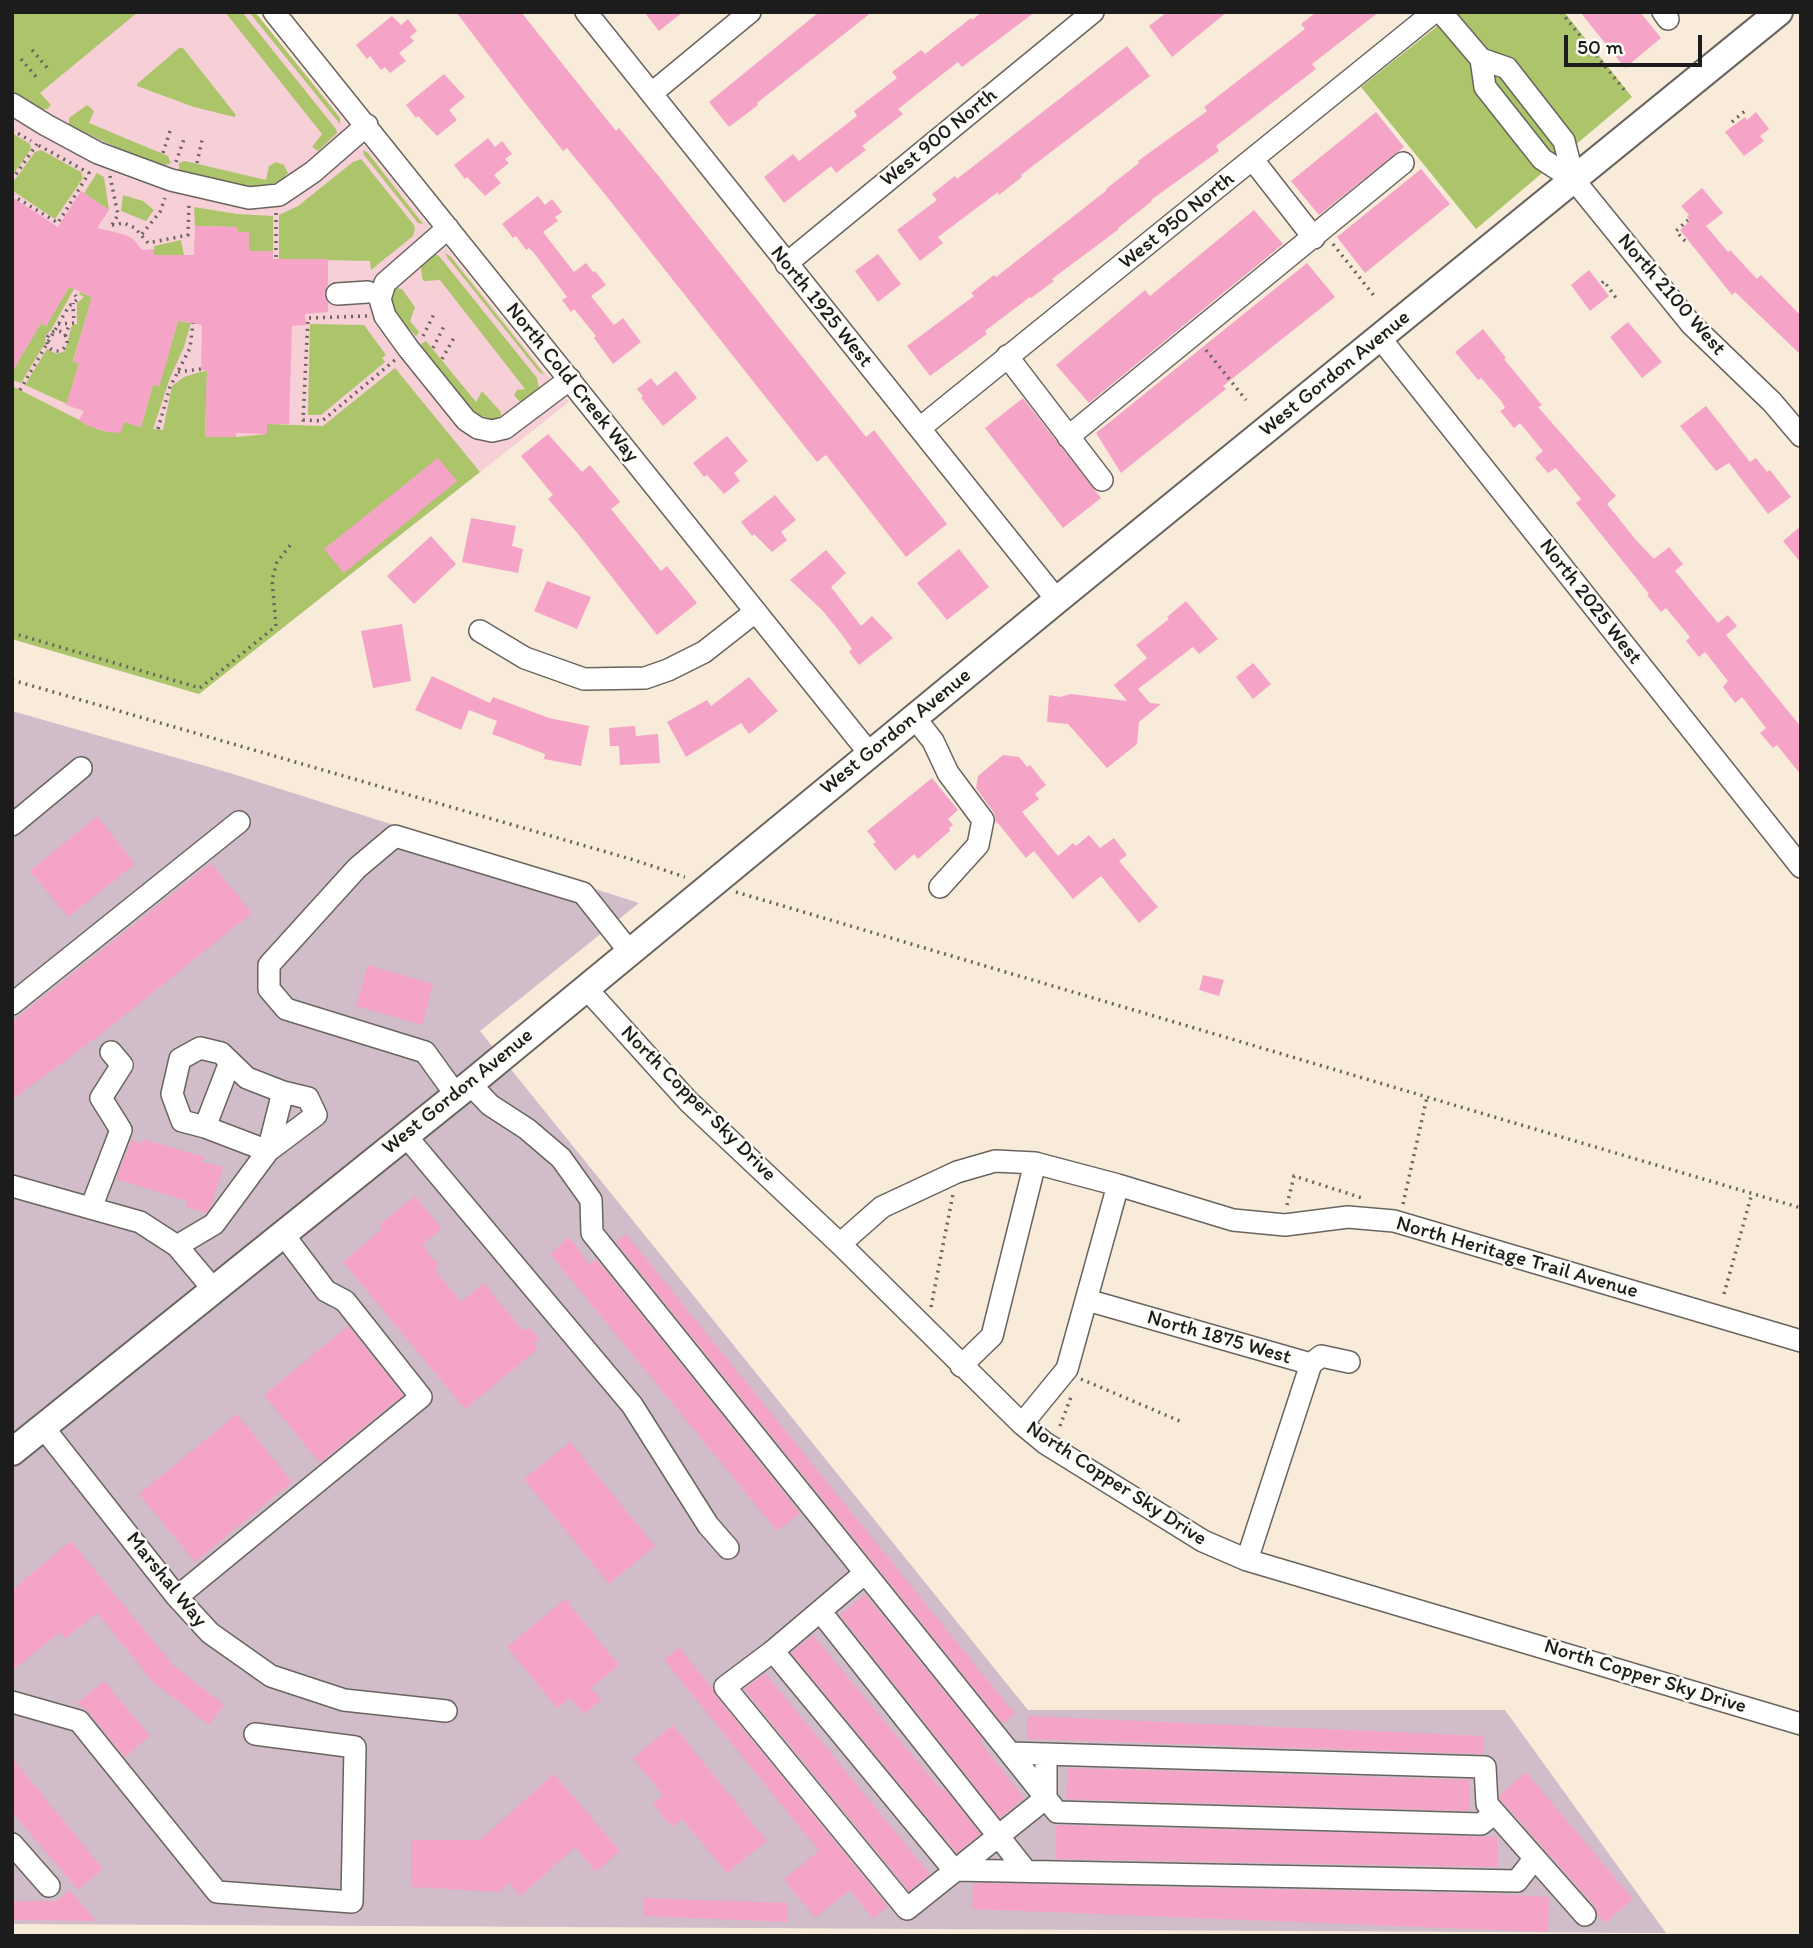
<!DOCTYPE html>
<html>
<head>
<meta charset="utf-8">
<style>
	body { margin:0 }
	#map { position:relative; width:1813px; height:1948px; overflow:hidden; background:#f8ebd9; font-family:Itim,sans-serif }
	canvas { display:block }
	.frame { position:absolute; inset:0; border:14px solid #1c1c1c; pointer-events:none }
	.scale { position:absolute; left:1564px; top:35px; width:138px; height:32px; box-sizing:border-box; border:4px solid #1c1c1c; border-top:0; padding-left:9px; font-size:21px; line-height:24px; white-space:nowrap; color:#1c1c1c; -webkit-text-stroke:5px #fdfcf7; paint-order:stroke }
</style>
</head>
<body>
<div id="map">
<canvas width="1813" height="1948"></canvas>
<div class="frame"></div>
<div class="scale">50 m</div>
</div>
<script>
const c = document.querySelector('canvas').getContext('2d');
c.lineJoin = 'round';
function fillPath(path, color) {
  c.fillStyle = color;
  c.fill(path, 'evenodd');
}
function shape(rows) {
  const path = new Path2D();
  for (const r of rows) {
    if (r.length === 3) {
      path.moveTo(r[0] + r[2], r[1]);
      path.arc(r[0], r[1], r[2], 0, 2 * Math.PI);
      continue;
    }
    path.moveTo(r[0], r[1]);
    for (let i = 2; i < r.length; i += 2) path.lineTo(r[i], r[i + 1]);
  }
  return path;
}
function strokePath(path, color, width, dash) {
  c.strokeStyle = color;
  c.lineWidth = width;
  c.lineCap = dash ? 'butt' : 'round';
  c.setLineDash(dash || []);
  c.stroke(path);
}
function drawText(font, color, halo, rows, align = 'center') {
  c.font = font + ' Itim,sans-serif';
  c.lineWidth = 5;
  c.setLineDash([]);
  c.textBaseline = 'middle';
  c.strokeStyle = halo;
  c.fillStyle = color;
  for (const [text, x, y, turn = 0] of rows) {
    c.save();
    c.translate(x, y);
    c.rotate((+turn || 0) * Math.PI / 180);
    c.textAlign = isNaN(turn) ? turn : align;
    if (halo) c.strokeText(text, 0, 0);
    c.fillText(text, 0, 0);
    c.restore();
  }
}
const built = shape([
	[129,12,255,12,371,153,569,402,199,694,12,639,12,110]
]);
const industrial = shape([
	[12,711,230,773,639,903,480,1031,1028,1710,1505,1710,1666,1933,12,1924]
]);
const green = shape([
	[12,12,138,12,40,93,51,105,47,109,42,109,26,99,12,110],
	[225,12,242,12,336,129,337,133,318,151,312,147,322,134],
	[249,12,255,12,340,118,340,124],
	[1455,12,1564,12,1632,97,1476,229,1361,87],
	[179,48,183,48,236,115,234,117,194,107,137,86,137,84],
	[87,105,94,111,89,123,168,156,171,163,165,165,130,154,69,125,69,118],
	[12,133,30,144,31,149,12,176],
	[41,150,81,172,83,178,55,219,13,191,12,184,35,152],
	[363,150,368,153,423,224,418,223,364,155],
	[361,159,414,225,415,229,413,236,371,270,370,261,279,259,279,215,298,206,353,162],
	[185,161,266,180,269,166,276,162,284,165,288,173,280,181,259,188,211,179,179,170,179,163],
	[97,173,104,177,109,210,84,193],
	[123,195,143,201,154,210,146,221,121,211],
	[194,207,237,214,273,216,273,251,249,251,249,232,238,232,237,227,195,226],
	[181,240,184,255,154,255,154,246],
	[445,253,450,256,544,374,540,373,447,257],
	[435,254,439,256,537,378,539,388,524,401,520,402,514,395,517,390,525,389,440,280,424,281,422,278,421,266],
	[69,287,74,289,51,330,46,335,45,343,21,383,12,380,12,372,41,323,46,326],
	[395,288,402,289,415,307,410,321,419,332,416,336,395,315,391,301],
	[80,292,92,297,73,361,79,363,67,404,25,385,47,349,57,354,65,351,72,325,77,324,77,303,84,297,79,294],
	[178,321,191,323,184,347,170,378,153,429,163,430,172,386,184,377,200,372,207,371,205,436,236,437,267,434,267,424,323,426,395,368,480,472,199,694,12,639,12,386,97,429,107,432,124,422,141,427,153,384,159,386],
	[310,324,364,325,386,355,382,358,385,362,321,415,308,415],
	[426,341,476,402,482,391,501,412,501,416,492,420,473,412,422,348,421,344]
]);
const building = shape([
	[456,12,521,12,616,131,619,128,661,179,866,437,874,430,947,524,906,557,826,455,817,462,608,198,567,148,563,151,518,94],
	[644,12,683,12,659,31],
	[819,12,872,12,757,103,758,105,729,127,709,102],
	[982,12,1035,12,962,67,958,62,898,109,903,114,862,146,866,150,836,173,831,166,784,203,764,177,793,154,799,161,857,116,854,111,897,78,892,72,921,50,925,54,971,18,972,20],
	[1167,12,1227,12,1172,57,1149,26],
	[1316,12,1379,12,1312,64,1316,69,1216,146,1219,151,1151,200,1152,201,1118,228,1119,229,1052,279,1054,281,1031,298,1030,297,985,331,987,334,930,376,907,346,974,296,971,293,994,275,996,277,1107,190,1106,189,1139,163,1138,161,1207,111,1204,107,1305,29,1301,24],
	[1580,12,1640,12,1661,38,1625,68],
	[392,16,401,25,408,19,417,31,410,37,414,41,399,53,406,61,390,73,385,67,381,70,370,56,367,59,356,45],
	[1127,46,1150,76,1021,175,1022,177,999,195,998,192,938,237,943,243,920,261,897,230,937,200,932,194,955,176,957,179],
	[444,74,465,97,449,110,457,120,437,136,418,116,416,118,406,105],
	[1376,112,1404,147,1319,215,1291,181],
	[1756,112,1769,129,1760,136,1764,141,1744,156,1725,132,1745,117,1747,120],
	[488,138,495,147,502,141,512,154,505,159,509,163,494,175,501,183,485,196,467,177,465,179,454,165],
	[1421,169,1450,204,1365,273,1337,237],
	[1702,188,1723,213,1706,226,1728,252,1730,250,1757,279,1761,275,1801,316,1801,355,1735,292,1732,295,1680,230,1690,221,1687,217,1689,215,1681,206],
	[81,191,109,210,97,228,126,235,133,239,142,250,154,249,154,255,194,255,195,226,237,227,238,232,249,232,249,251,273,251,273,259,328,259,328,285,324,294,328,303,328,312,305,314,306,325,292,326,289,424,267,424,267,434,236,433,236,437,205,437,207,371,201,370,202,325,178,321,159,387,153,384,141,427,124,422,121,433,107,432,86,425,79,420,84,411,66,405,79,363,73,362,92,297,69,287,46,326,41,323,12,372,12,197,58,227],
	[538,196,545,205,552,199,562,212,555,217,558,221,543,232,574,272,586,263,593,272,595,271,606,285,591,296,614,325,623,318,641,342,613,364,594,338,596,336,574,309,571,312,562,300,567,297,534,253,529,248,526,250,516,236,513,238,502,224],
	[1254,210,1283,244,1089,403,1056,365,1145,290,1150,296],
	[878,254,901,284,878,302,855,271],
	[1307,263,1335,297,1223,386,1226,389,1121,473,1096,433],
	[1589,270,1609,296,1590,311,1571,285],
	[1628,322,1662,362,1642,378,1610,337],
	[1483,329,1506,358,1504,359,1542,405,1538,407,1616,496,1607,504,1636,540,1654,559,1669,547,1683,564,1675,571,1718,623,1728,615,1737,626,1726,635,1801,727,1801,775,1777,745,1773,748,1760,733,1766,728,1742,697,1735,703,1723,687,1728,681,1705,652,1699,657,1686,641,1690,637,1666,608,1661,612,1647,595,1649,594,1576,503,1581,499,1556,468,1548,473,1535,458,1543,451,1520,423,1514,428,1500,411,1505,408,1502,402,1481,378,1478,380,1455,352],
	[676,371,697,398,663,426,641,398,643,396,637,389,651,378,657,386],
	[1023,398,1101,498,1063,528,985,428],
	[1706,406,1750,462,1756,458,1767,472,1770,470,1791,497,1768,514,1729,463,1716,471,1680,426],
	[548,434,582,472,590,465,620,502,611,509,661,571,667,566,697,603,657,635,579,535,548,499,553,495,521,456],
	[727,436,748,461,734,473,740,481,724,494,707,475,704,477,693,463],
	[438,458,457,481,344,573,324,549],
	[775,495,796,520,781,532,787,540,772,552,754,534,752,536,741,522],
	[471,518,516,526,512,546,523,549,518,573,462,562],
	[1801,526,1801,563,1783,541],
	[431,536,456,564,414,604,387,576],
	[959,549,989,587,947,620,917,583],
	[826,550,846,573,831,587,838,596,861,626,872,616,893,638,859,665,849,652,852,649,843,636,822,610,790,580],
	[547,581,591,597,577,629,534,611],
	[1186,601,1218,639,1199,654,1193,647,1138,689,1150,703,1161,704,1139,722,1137,744,1107,768,1068,724,1047,722,1049,695,1060,697,1071,694,1127,701,1114,685,1147,658,1136,645,1169,619,1167,617],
	[402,624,411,681,373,688,361,631],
	[1253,663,1271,684,1253,699,1236,677],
	[432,676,490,703,493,697,549,718,589,726,581,766,544,759,545,754,492,734,497,721,469,710,461,730,415,710],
	[749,677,778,711,749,734,741,723,686,757,667,722,707,700,711,706],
	[635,726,636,736,658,734,660,763,620,765,619,746,610,746,609,728],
	[1003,755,1019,757,1027,767,1030,765,1046,785,1035,794,1039,799,1022,812,1058,856,1073,843,1076,846,1089,835,1100,848,1114,838,1127,855,1119,861,1158,907,1139,923,1101,876,1073,899,1034,851,1026,858,997,822,996,824,994,813,976,788,978,776],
	[932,778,958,810,948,819,953,825,949,828,950,831,918,859,914,854,895,871,873,844,876,842,867,831],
	[97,816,135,864,68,917,30,871],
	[211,863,252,913,100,1035,12,1100,12,1022],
	[368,965,433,984,422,1025,356,1006],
	[1203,975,1224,980,1219,996,1199,990],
	[143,1139,204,1157,202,1162,223,1167,211,1206,206,1213,186,1207,187,1201,116,1179,131,1140,141,1144],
	[415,1196,442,1229,422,1245,439,1266,435,1270,461,1302,484,1283,523,1331,529,1327,539,1339,534,1344,538,1349,465,1409,343,1262,382,1229,379,1225],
	[626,1234,1015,1714,1003,1724,616,1242],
	[569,1237,590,1265,596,1259,800,1513,777,1531,550,1254],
	[348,1326,403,1395,320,1463,264,1395],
	[237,1414,292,1482,195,1562,139,1494],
	[570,1442,655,1546,609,1584,524,1479],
	[71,1541,173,1665,224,1705,209,1725,154,1683,97,1613,65,1639,60,1632,12,1671,12,1590],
	[865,1594,983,1740,980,1742,1024,1798,1000,1818,840,1615],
	[565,1599,619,1665,591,1688,601,1700,584,1714,570,1698,557,1708,507,1647],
	[813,1635,941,1790,944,1788,980,1834,957,1853,791,1653],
	[679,1647,712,1688,715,1695,888,1907,873,1919,850,1890,815,1918,784,1879,819,1851,664,1660],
	[765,1673,930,1874,909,1891,744,1689],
	[104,1681,150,1736,125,1757,89,1713,77,1703],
	[1027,1716,1484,1736,1484,1754,1027,1739],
	[673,1725,767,1841,727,1873,682,1819,672,1827,653,1804,663,1795,633,1758],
	[12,1758,103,1869,78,1890,12,1812],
	[1068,1768,1470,1780,1469,1811,1066,1799],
	[1526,1772,1633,1899,1605,1923,1598,1915,1595,1906,1500,1799,1500,1795],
	[554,1774,620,1851,596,1872,575,1847,521,1896,509,1883,499,1892,411,1887,411,1840,480,1840],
	[1056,1825,1497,1837,1497,1867,1055,1859],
	[973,1883,1496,1894,1549,1897,1548,1932,972,1909],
	[70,1890,96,1921,12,1920,12,1901,56,1901],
	[644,1898,788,1903,787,1922,643,1916]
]);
const path = shape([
	[1561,12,1626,92],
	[32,50,49,70],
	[21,59,38,79],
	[1732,122,1746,110],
	[12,130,31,141],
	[163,153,170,131],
	[176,162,185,136],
	[197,163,202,140],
	[110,176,118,215,112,225],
	[12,180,37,144],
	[12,195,58,223,89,173,38,145],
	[112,225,124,223,135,228,148,243,188,235,189,204],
	[142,234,160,212,165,198],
	[1685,241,1676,231,1688,220],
	[1333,244,1375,297],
	[276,257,276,213],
	[1602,283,1604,281,1616,298],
	[367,316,308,318,303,420,322,421,395,360],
	[58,324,74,323,73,303],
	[57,341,10],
	[65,336,70,323],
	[423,336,435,312],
	[433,348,445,324],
	[1206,350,1246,400],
	[442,359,455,336],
	[178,372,201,369],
	[20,390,69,306,78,299,75,295],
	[158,429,170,387,190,348,193,323],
	[12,633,200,688,276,626,272,580,277,562,292,543],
	[12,680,634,860,685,877],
	[736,892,1801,1208],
	[1403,1204,1427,1097],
	[1287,1205,1294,1176,1362,1198],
	[1724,1294,1752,1193],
	[931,1307,953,1194],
	[1081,1379,1182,1422],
	[1060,1426,1071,1397]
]);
const minor = shape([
	[274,12,870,754],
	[586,12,1057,600],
	[1441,12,1481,59],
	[1663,12,1668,19],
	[652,93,750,12],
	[12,104,46,125,98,153,171,180,249,198,279,195,313,172,367,125],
	[1253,160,1314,238],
	[1574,180,1564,141,1507,68,1481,59,1485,87,1542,159,1574,180,1691,324,1772,402,1801,436],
	[448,228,385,283,380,299,385,316,408,348,466,420,478,428,492,431,505,428,570,379],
	[786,264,1093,12],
	[337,294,368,292],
	[1380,338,1801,867],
	[1007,356,1102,480],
	[920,428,1434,12],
	[1068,437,1403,163],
	[480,631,525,658,584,679,645,678,668,670,704,652,755,612],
	[914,717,933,741,948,773,983,820,978,845,940,887],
	[12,825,81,768],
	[585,987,688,1101,840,1244,1022,1424,1045,1443,1203,1541,1247,1560,1801,1724],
	[12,1004,239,822],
	[200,1048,221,1053,247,1078,283,1092,308,1098,316,1115,268,1151,205,1127,182,1121,172,1094,180,1059,200,1048],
	[470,1084,490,1105,527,1129,561,1158,591,1200,592,1233,1010,1753,1485,1767,1487,1804,1585,1915],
	[456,1095,425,1052,286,1009,269,989,269,965,357,868,395,836,583,893,629,951],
	[205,1127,230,1062],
	[406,1136,632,1405,708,1525,728,1548],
	[12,1186,140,1222,177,1246,214,1290],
	[91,1208,121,1130,101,1098,122,1065,111,1052],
	[840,1244,882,1207,957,1172,995,1161,1035,1163,1118,1185,1233,1220,1285,1225,1348,1217,1394,1221,1801,1341],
	[177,1246,214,1224,268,1151,283,1092],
	[1087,1300,1311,1364,1321,1356,1349,1362],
	[961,1366,992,1336,1035,1163],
	[1022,1424,1067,1369,1118,1185],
	[43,1427,177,1597,210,1633,271,1676,344,1700,446,1711],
	[1247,1560,1311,1364],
	[865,1573,773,1651,725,1687,907,1909,1046,1798,1046,1754],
	[177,1597,421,1397,345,1301,326,1291,283,1234],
	[820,1611,1026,1871],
	[773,1651,954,1870,1517,1881,1535,1858],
	[12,1702,79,1721,217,1892,352,1902,355,1747,255,1734],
	[1010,1753,1057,1812,1481,1824,1495,1813],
	[12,1844,49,1886]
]);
const major = shape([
	[12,1452,470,1084,1057,600,1779,12]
]);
const streetNames = [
	["West 900 North",939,138,-39],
	["West 950 North",1177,221,-39],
	["North 2100 West",1671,295,49],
	["North 1925 West",821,307,51],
	["West Gordon Avenue",1335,374,-39],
	["North Cold Creek Way",572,383,51],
	["North 2025 West",1590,602,52],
	["West Gordon Avenue",896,732,-39],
	["West Gordon Avenue",458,1092,-39],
	["North Copper Sky Drive",698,1104,45],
	["North Heritage Trail Avenue",1517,1258,16],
	["North 1875 West",1219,1338,16],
	["North Copper Sky Drive",1116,1484,33],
	["Marshal Way",166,1580,51],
	["North Copper Sky Drive",1645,1677,17]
];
fillPath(built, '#f6cfd7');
fillPath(industrial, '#d1bdc9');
fillPath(green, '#acc56a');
fillPath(building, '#f5a4c8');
strokePath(minor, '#69645e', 24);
strokePath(major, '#69645e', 30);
strokePath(path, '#69645e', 3.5, [2, 5]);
strokePath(minor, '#fff', 21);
strokePath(major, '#fff', 26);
drawText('21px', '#1c1c1c', '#fdfcf7', streetNames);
</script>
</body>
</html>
